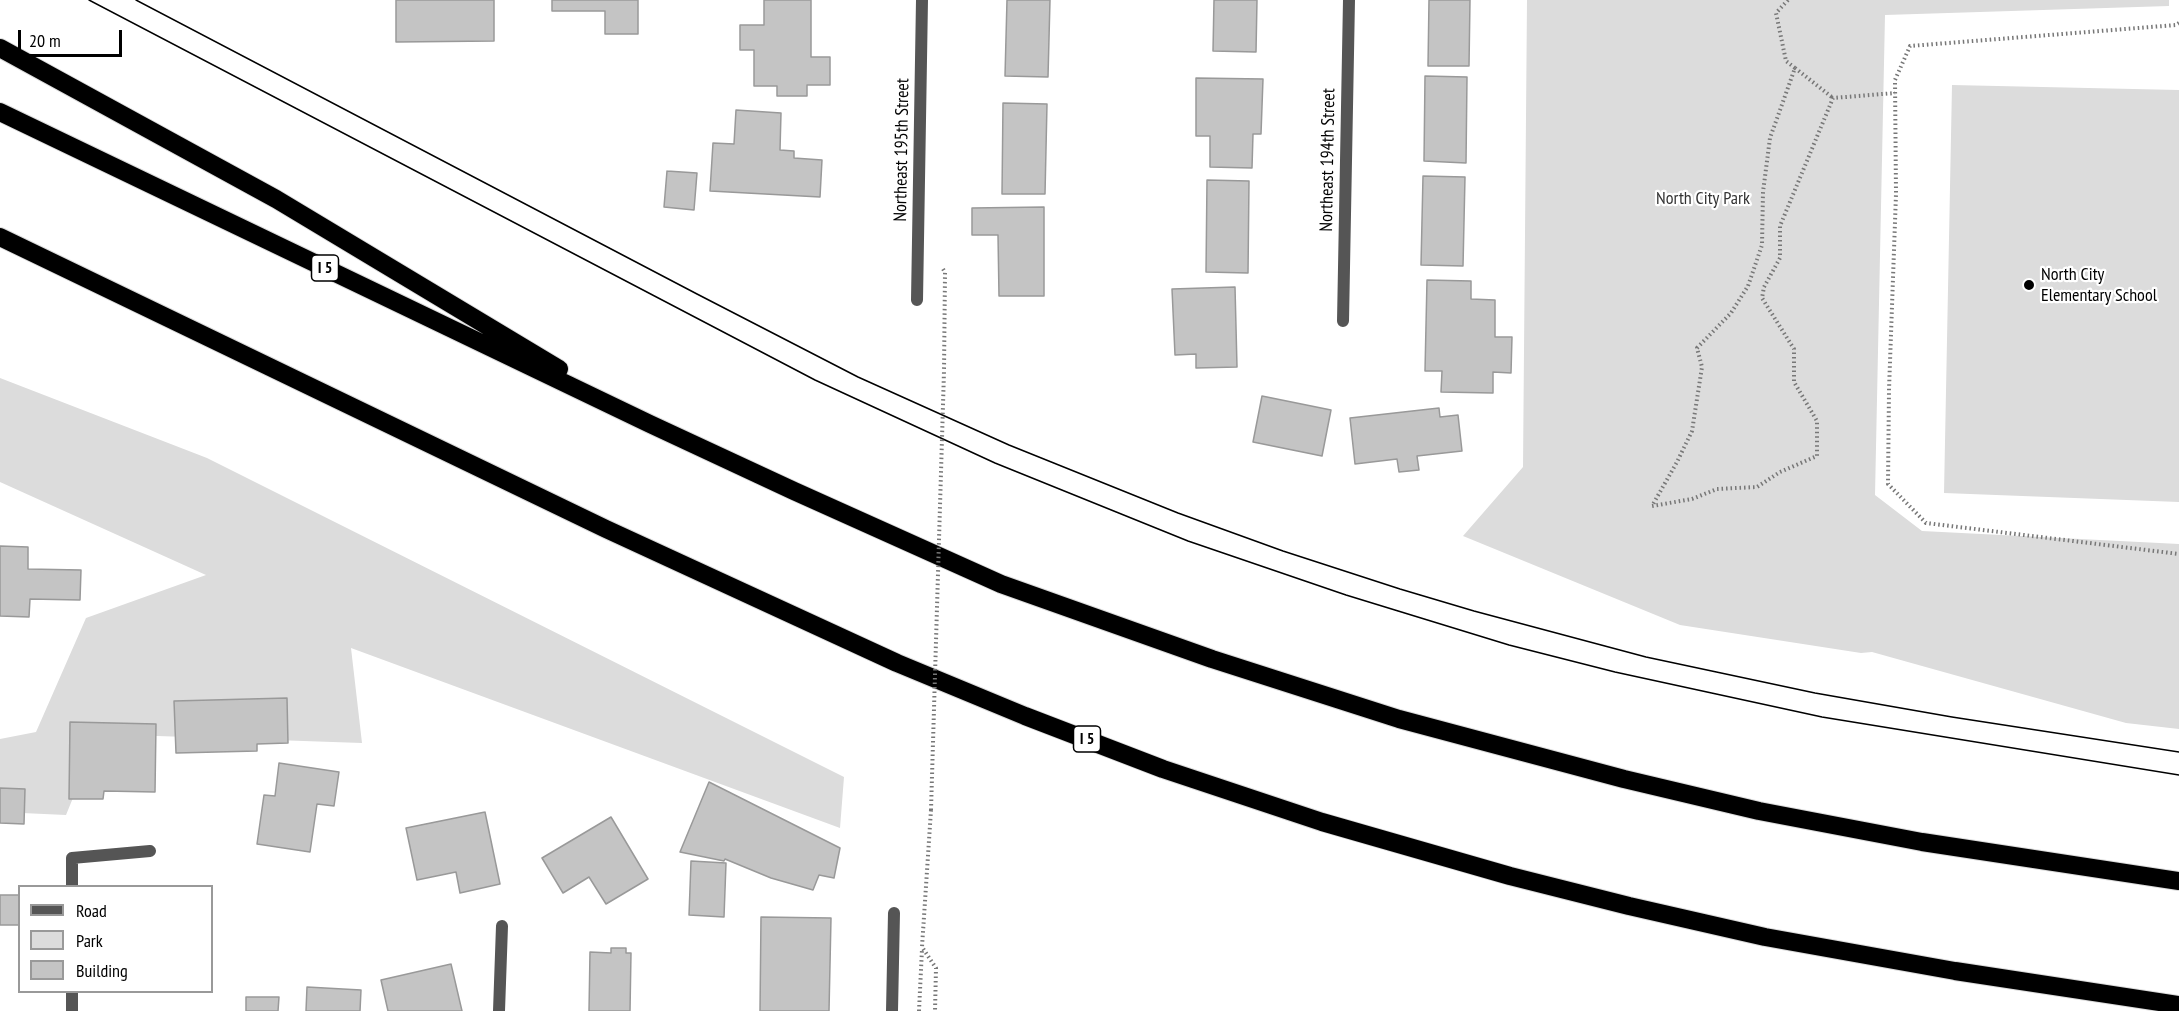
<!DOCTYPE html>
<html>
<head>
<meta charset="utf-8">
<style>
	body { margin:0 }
	#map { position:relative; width:2179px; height:1011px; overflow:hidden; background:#fff; font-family:"PT Sans Narrow",sans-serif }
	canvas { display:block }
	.legend { position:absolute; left:18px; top:885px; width:195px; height:108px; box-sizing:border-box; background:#fff; border:2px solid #999; margin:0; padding:8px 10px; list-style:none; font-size:18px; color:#000 }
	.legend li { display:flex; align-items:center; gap:12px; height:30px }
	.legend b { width:30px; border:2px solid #999 }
	.scale { position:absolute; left:18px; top:30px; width:104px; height:27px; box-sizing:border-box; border:3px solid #000; border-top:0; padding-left:8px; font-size:18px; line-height:21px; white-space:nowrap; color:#000; -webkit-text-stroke:4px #fff; paint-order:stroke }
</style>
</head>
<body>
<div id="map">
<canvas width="2179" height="1011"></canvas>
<ul class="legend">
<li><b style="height:8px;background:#555"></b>Road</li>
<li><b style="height:16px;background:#dcdcdc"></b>Park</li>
<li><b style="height:16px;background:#c4c4c4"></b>Building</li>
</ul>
<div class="scale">20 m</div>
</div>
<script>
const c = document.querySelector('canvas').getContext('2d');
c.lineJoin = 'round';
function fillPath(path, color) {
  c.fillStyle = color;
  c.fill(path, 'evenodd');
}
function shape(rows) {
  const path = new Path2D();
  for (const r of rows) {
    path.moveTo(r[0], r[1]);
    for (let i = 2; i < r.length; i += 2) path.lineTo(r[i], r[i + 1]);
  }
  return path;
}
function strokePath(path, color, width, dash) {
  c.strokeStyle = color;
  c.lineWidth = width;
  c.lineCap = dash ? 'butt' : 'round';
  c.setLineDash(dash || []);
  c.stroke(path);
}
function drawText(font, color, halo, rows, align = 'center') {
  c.font = font + ' "PT Sans Narrow",sans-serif';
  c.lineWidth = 4.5;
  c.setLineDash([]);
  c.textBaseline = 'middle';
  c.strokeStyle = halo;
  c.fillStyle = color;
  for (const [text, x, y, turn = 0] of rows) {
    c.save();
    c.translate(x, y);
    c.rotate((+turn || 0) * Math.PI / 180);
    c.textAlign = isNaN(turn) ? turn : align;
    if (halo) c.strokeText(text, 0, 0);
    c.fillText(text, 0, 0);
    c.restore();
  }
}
const green = shape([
	[1527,0,2169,0,2169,6,1885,15,1875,495,1922,531,2179,544,2179,729,2126,723,1872,652,1861,653,1680,625,1463,536,1523,467],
	[1952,85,2179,90,2179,502,1944,493],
	[0,378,207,458,844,777,840,828,351,648,362,743,99,734,66,815,0,812,0,739,36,732,86,618,206,575,0,482]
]);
const building = shape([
	[396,0,494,0,494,41,396,42,396,0],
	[552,0,638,0,638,34,605,34,605,11,552,11,552,0],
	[764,0,811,0,811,57,830,57,830,85,807,85,807,96,777,96,777,86,754,86,754,50,740,50,740,25,764,25,764,0],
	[1007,0,1050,0,1048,77,1005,76,1007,0],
	[1214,0,1257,0,1256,52,1213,51,1214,0],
	[1429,0,1470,0,1469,66,1428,66,1429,0],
	[1425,76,1467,77,1466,163,1424,161,1425,76],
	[1196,78,1263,79,1261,134,1253,134,1252,168,1210,167,1210,136,1196,136,1196,78],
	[1003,103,1047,104,1045,194,1002,194,1003,103],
	[736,110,781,113,780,150,794,151,794,158,822,160,820,197,710,191,713,143,734,144,736,110],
	[667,171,697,173,694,210,664,207,667,171],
	[1423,176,1465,177,1463,266,1421,265,1423,176],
	[1207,180,1249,181,1248,273,1206,272,1207,180],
	[1044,207,1044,296,999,296,998,235,972,235,972,208,1044,207],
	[1427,280,1471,281,1471,299,1495,300,1495,337,1512,337,1511,373,1493,372,1493,393,1441,392,1442,371,1425,371,1427,280],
	[1235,287,1237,367,1196,368,1196,354,1175,355,1172,289,1235,287],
	[1262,396,1331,410,1322,456,1253,442,1262,396],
	[1439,408,1440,417,1458,415,1462,451,1417,456,1419,470,1399,472,1397,459,1355,464,1350,418,1439,408],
	[0,546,28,547,28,569,81,570,80,600,30,599,29,617,0,616,0,546],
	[287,698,288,743,257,744,257,751,176,753,174,701,287,698],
	[70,722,156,724,155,792,104,791,103,799,69,799,70,722],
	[279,763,339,772,334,806,317,804,310,852,257,844,264,795,275,796,279,763],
	[709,782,840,848,834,878,819,875,813,890,771,878,725,859,724,861,680,852,709,782],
	[0,788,25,789,24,824,0,823,0,788],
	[485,812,500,884,460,893,456,872,417,880,406,828,485,812],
	[611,817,648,879,606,904,589,877,563,893,542,858,611,817],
	[691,861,726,863,724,917,689,915,691,861],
	[0,895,20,895,20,925,0,925,0,895],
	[761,917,831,918,829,1011,760,1011,761,917],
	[611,948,626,948,626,953,631,953,630,1011,589,1011,590,952,611,953,611,948],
	[451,964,462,1011,388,1011,381,980,451,964],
	[307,987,361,990,360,1011,306,1011,307,987],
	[246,997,279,997,278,1011,246,1011,246,997]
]);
const path = shape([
	[1788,0,1776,13,1786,61,1795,68,1770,138,1763,192,1762,245,1748,286,1731,313,1697,348,1702,367,1692,431,1677,462,1652,506,1692,499,1717,489,1757,487,1780,472,1817,456,1817,421,1794,382,1794,349,1762,298,1764,287,1780,258,1780,226,1833,98,1895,93],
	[2179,23,2176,25,1910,46,1895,80,1896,194,1889,390,1888,484,1926,523,2179,554],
	[1795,68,1833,98],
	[943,269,945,272,944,371],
	[931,810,922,947,936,968,935,1011],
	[919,1011,922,949]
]);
const lane = shape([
	[72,886,72,858,150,851],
	[72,1011,72,992],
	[499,1011,502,926]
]);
const street = shape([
	[917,300,922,0],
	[1343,321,1349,0],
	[892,1011,894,913]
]);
const highway = shape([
	[0,48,276,199,559,369],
	[0,112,650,424,794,491,1001,584,1212,659,1399,719,1624,779,1759,811,1922,842,2179,881],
	[0,237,606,529,897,663,1025,716,1163,769,1322,822,1510,876,1629,906,1765,937,1955,971,2179,1005]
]);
const tram = shape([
	[89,0,815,380,995,463,1188,541,1346,595,1509,645,1615,672,1822,717,2179,775],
	[136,0,697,294,858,377,1009,445,1178,513,1283,551,1400,589,1474,611,1646,657,1815,693,1952,717,2179,752]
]);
const pathBridge = shape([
	[931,810,944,371]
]);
const markers = [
	[2029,285,6,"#000"]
];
const shields = [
	[325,268,27],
	[1087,739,27]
];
const shieldNames = [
	["I 5",325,268],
	["I 5",1087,739]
];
const streetNames = [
	["Northeast 195th Street",902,150,-89],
	["Northeast 194th Street",1328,160,-89]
];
const parkNames = [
	["North City Park",1703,199]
];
const poiNames = [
	["North City",2041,275],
	["Elementary School",2041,296]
];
fillPath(green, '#dcdcdc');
fillPath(building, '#c4c4c4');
strokePath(building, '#999', 1.5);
strokePath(highway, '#dbdbdb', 20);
strokePath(path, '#777', 4, [1.5, 3]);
strokePath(lane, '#555', 12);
strokePath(street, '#555', 12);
strokePath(highway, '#000', 18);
strokePath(tram, '#000', 1.5);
strokePath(pathBridge, '#777', 4, [1.5, 3]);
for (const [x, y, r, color] of markers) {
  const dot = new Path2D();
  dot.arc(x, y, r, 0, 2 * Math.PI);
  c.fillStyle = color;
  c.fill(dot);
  strokePath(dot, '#fff', 2);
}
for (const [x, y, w] of shields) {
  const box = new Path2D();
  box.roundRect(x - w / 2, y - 13, w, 26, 4.5);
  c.fillStyle = '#fff';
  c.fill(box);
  strokePath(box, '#000', 1.5);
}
drawText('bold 16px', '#000', null, shieldNames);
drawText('18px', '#000', '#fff', streetNames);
drawText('18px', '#333', '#fff', parkNames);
drawText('18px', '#000', '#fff', poiNames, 'left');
</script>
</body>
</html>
